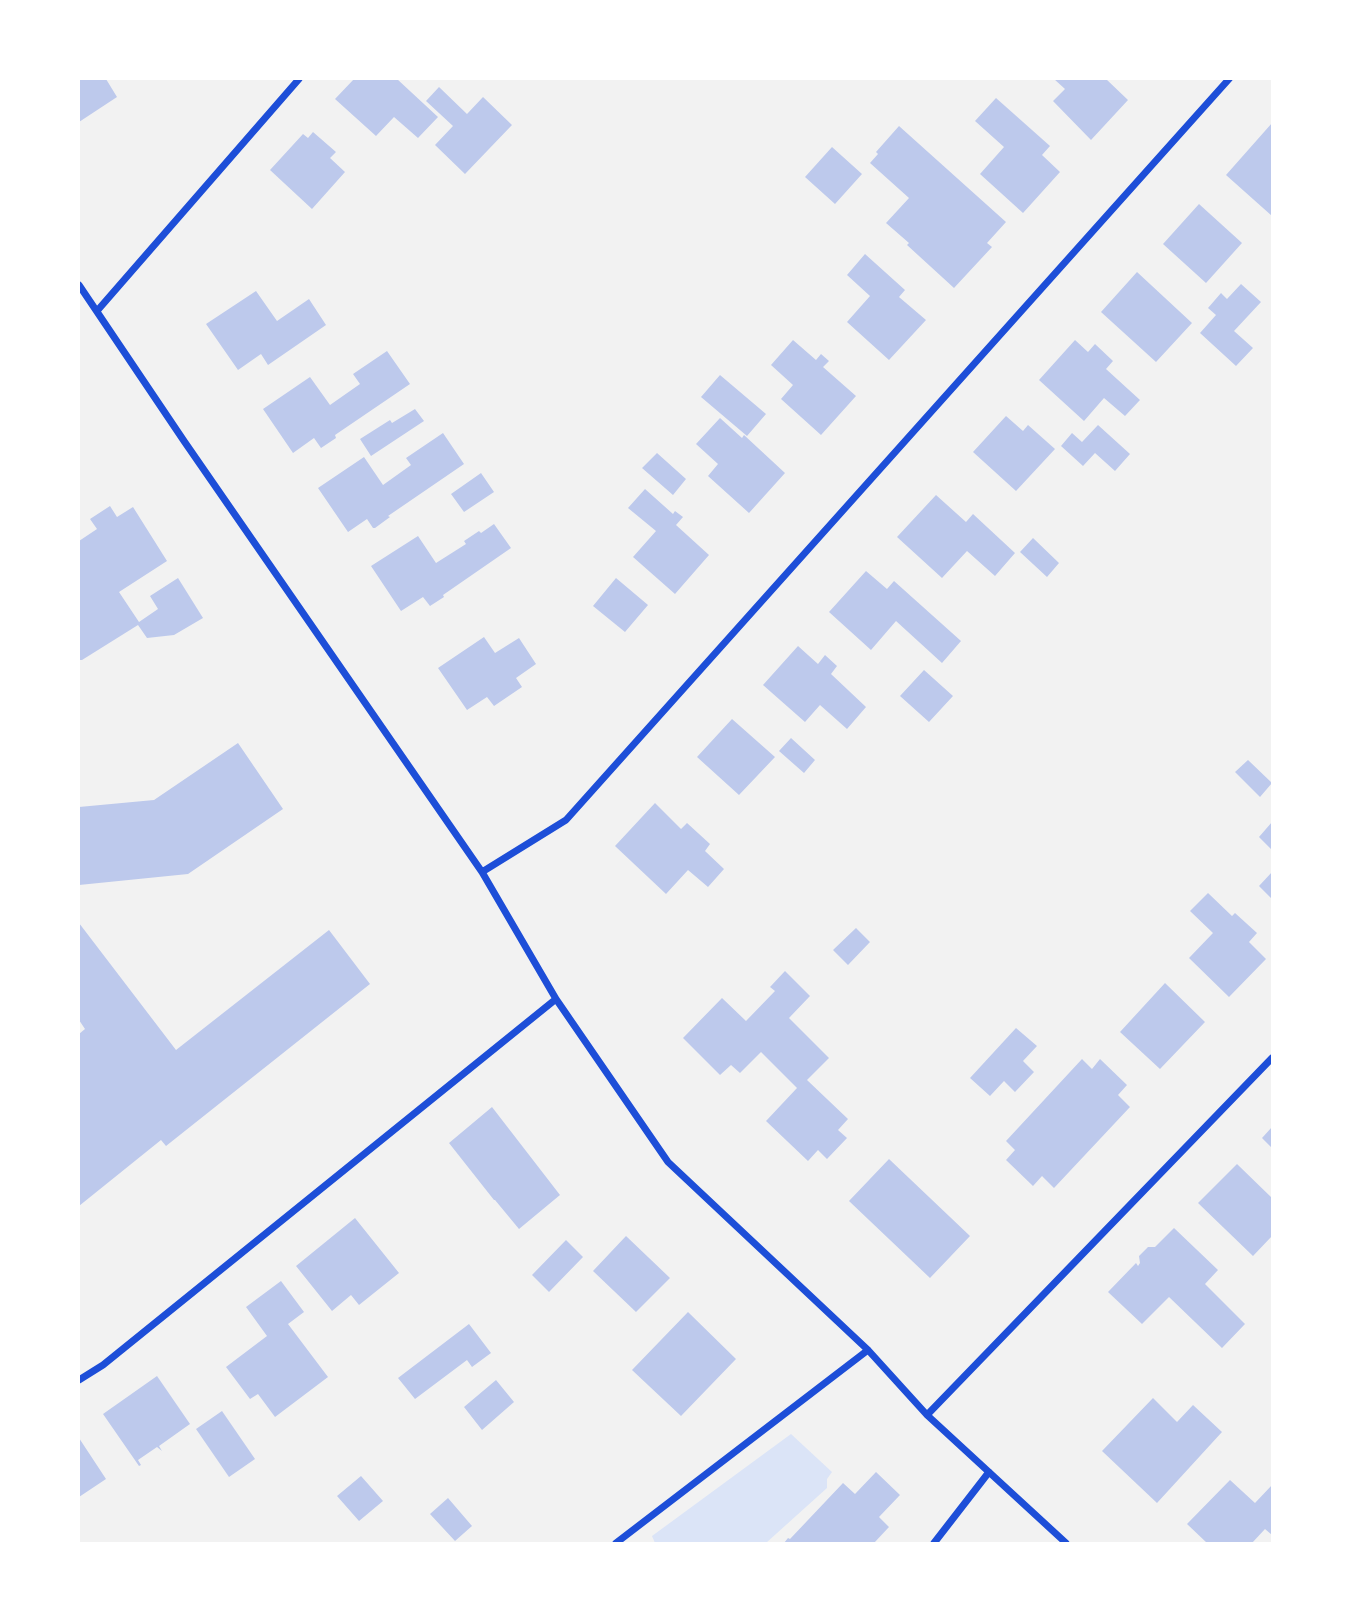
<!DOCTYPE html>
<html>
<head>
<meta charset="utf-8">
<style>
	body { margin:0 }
	#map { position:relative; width:1351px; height:1622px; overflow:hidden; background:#f2f2f2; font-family:Figtree,sans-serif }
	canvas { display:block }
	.frame { position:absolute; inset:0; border:80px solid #fff; pointer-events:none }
</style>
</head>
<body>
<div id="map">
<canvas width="1351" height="1622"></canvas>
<div class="frame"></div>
</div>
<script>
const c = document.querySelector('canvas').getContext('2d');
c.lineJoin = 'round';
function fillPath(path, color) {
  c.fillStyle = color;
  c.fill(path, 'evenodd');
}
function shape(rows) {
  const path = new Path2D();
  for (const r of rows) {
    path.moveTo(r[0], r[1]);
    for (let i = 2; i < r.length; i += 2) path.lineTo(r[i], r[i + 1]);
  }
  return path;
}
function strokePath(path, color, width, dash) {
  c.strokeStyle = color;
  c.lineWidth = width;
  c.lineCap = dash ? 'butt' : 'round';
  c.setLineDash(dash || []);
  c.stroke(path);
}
const green = shape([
	[791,1434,832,1472,827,1479,827,1488,766,1543,655,1543,652,1536]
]);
const building = shape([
	[79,79,106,79,117,97,79,122],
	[354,79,397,79,438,117,418,138,394,117,376,136,335,99],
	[1054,79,1106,79,1128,100,1091,140,1053,101,1065,89],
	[439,87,467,114,483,97,512,125,465,174,435,145,453,126,426,101],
	[996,98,1050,146,1042,155,1060,172,1023,213,980,174,1004,147,975,121],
	[1272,123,1272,216,1226,175],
	[899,126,1006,222,987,243,992,247,954,288,907,245,909,243,886,223,909,198,870,163,878,154,876,152],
	[313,132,336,152,330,158,345,172,312,209,270,170,303,134,308,138],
	[832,147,862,174,835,204,805,177],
	[1199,204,1242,243,1206,283,1163,244],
	[865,254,905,290,899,297,926,320,889,360,847,322,870,296,847,275],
	[1137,272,1192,323,1156,362,1101,312],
	[1241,284,1261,302,1234,331,1253,348,1236,366,1200,333,1216,315,1208,308,1221,293,1227,299],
	[256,291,277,321,309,299,326,325,268,365,261,354,238,370,206,324],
	[793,340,816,360,821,354,829,361,823,367,856,396,821,435,781,399,793,385,771,365],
	[1075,340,1088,352,1095,344,1113,361,1106,369,1140,400,1125,416,1104,398,1084,421,1039,380],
	[387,351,410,384,335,435,336,438,321,448,314,438,293,453,263,409,310,377,330,405,360,384,353,374],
	[720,375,766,414,747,436,701,397],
	[415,409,424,421,371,456,360,439,390,420,392,423],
	[1006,416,1023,431,1028,425,1055,449,1016,491,973,452],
	[720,418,742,438,744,435,785,473,749,513,708,476,718,464,696,444],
	[1098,425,1130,454,1115,471,1095,453,1083,466,1061,446,1072,433,1082,442],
	[443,433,464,464,388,516,390,517,375,528,373,528,367,519,348,532,318,488,364,457,383,485,411,465,406,458],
	[657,453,686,479,673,495,642,468],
	[481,473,494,492,464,512,451,494],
	[645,489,673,514,675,511,683,517,676,525,709,555,675,594,633,557,656,531,628,508],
	[936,495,966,522,973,514,1015,553,995,576,967,551,942,578,897,537],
	[110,506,117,517,133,507,167,561,119,592,139,622,158,609,150,596,178,578,203,618,174,635,147,638,138,625,82,660,79,660,79,541,97,529,90,519],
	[494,524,511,548,443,595,444,597,430,606,423,597,401,611,371,566,418,536,436,563,466,544,464,541,479,531,481,533],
	[1033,538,1059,563,1047,577,1020,552],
	[866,571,887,589,894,581,961,641,942,663,896,621,871,650,829,612],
	[616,578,648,605,625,632,593,606],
	[484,637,495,653,519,638,536,664,516,678,522,687,494,706,487,697,467,710,438,668],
	[798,646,818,664,825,655,837,666,831,674,866,707,847,729,820,705,805,722,763,685],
	[924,670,953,696,929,722,900,696],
	[732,719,775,757,739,795,697,757],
	[791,738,815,760,804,773,779,751],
	[238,743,283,809,188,874,79,885,79,807,154,800],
	[1248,760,1272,783,1260,797,1235,772],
	[655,803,681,829,687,823,710,844,705,851,724,869,708,887,688,870,666,894,615,846],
	[1272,822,1272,850,1259,837],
	[1272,872,1272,899,1259,886],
	[1208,893,1232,916,1235,913,1257,933,1249,942,1266,959,1229,997,1189,958,1213,933,1190,911],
	[79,923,176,1050,329,930,370,984,166,1146,161,1140,79,1206,79,1034,85,1029,79,1020],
	[856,928,870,942,848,965,833,950],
	[785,971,810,996,789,1018,829,1058,807,1080,848,1119,838,1130,847,1138,827,1159,818,1150,808,1161,766,1121,797,1088,761,1052,740,1073,731,1065,720,1075,683,1038,722,998,746,1021,775,991,770,987],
	[1165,983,1205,1022,1160,1069,1120,1032],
	[1016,1028,1037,1046,1023,1061,1034,1072,1015,1092,1004,1081,990,1096,970,1078],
	[1082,1059,1092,1069,1100,1059,1127,1085,1118,1095,1130,1107,1054,1188,1042,1176,1033,1186,1006,1160,1015,1150,1006,1141],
	[492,1107,560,1195,519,1229,495,1200,494,1200,449,1143],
	[1272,1127,1272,1148,1262,1138],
	[889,1159,970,1236,930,1278,849,1201],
	[1237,1164,1272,1198,1272,1236,1253,1256,1198,1203],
	[355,1218,399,1273,359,1305,351,1295,332,1311,296,1266],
	[1174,1228,1218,1270,1205,1284,1245,1324,1222,1348,1169,1297,1142,1324,1108,1292,1136,1263,1138,1266,1140,1263,1139,1256,1148,1247,1155,1247],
	[626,1236,670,1278,636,1312,593,1271],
	[566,1240,583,1257,549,1292,532,1275],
	[281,1281,304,1312,288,1324,328,1377,275,1417,258,1394,250,1399,226,1367,267,1336,246,1307],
	[688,1312,736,1359,681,1416,632,1370],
	[469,1324,491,1353,472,1367,467,1360,415,1399,398,1378],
	[157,1376,190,1424,159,1446,162,1451,157,1447,138,1460,141,1465,139,1466,103,1414],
	[496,1380,514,1402,482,1430,464,1407],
	[1153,1398,1177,1422,1193,1405,1222,1432,1157,1503,1102,1451],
	[222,1411,255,1459,229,1477,196,1429],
	[79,1438,106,1479,79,1497],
	[876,1472,900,1495,879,1517,889,1527,874,1543,784,1543,788,1538,790,1539,843,1483,855,1494],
	[361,1476,383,1501,359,1521,337,1496],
	[1230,1480,1255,1503,1272,1485,1272,1535,1265,1529,1252,1543,1207,1543,1187,1524],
	[448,1498,472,1526,455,1541,430,1514]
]);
const minor = shape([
	[79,285,184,441,482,872,556,999,668,1162,868,1350,927,1415,1066,1543],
	[97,311,299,79],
	[482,872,566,820,1229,79],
	[79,1380,103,1365,556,999],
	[927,1415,1272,1058],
	[616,1543,868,1350],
	[934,1543,989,1472]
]);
fillPath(green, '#dbe4f7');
fillPath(building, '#bdc9ec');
strokePath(minor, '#1d4ed8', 7);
</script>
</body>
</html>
